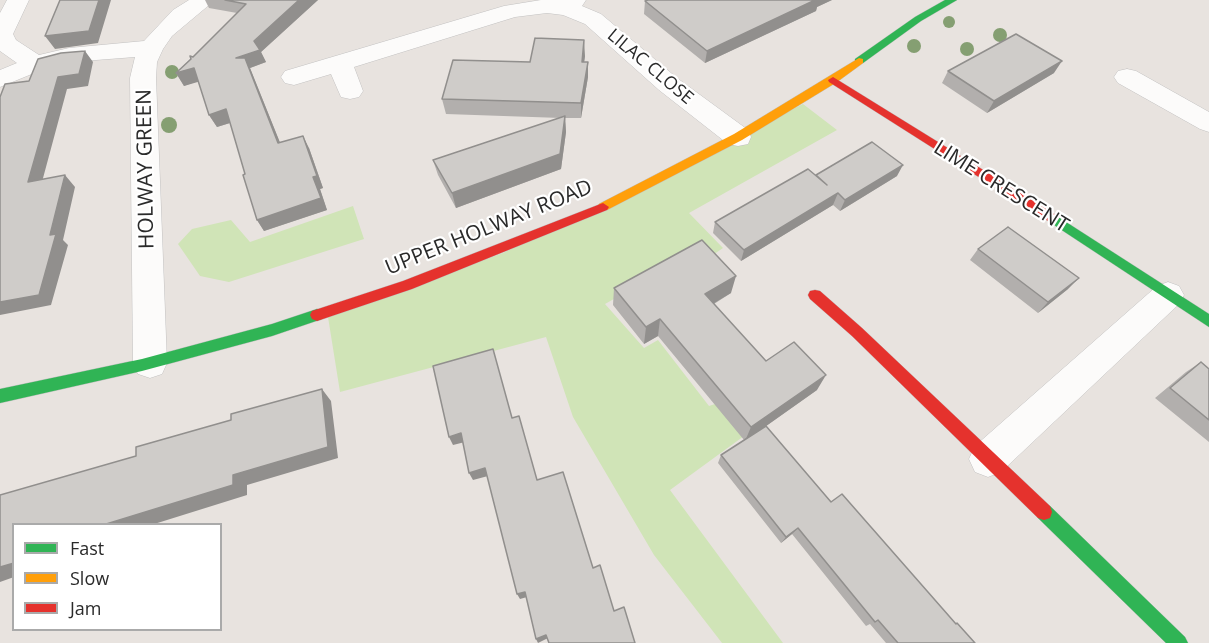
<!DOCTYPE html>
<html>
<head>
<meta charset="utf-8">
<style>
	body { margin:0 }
	#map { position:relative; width:1209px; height:643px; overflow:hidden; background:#e8e3df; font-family:"Open Sans",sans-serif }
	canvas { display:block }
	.legend { position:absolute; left:12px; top:523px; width:210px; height:108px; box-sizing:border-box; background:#fff; border:2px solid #aaa; margin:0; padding:8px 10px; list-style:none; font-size:18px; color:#2a2a2a }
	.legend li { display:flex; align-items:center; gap:12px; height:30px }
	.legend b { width:30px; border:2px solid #aaa }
</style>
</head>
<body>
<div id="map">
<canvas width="1209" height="643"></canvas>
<ul class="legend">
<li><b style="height:8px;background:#30b455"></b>Fast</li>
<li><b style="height:8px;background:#ff9f0a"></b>Slow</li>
<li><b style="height:8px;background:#e5322d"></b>Jam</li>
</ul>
</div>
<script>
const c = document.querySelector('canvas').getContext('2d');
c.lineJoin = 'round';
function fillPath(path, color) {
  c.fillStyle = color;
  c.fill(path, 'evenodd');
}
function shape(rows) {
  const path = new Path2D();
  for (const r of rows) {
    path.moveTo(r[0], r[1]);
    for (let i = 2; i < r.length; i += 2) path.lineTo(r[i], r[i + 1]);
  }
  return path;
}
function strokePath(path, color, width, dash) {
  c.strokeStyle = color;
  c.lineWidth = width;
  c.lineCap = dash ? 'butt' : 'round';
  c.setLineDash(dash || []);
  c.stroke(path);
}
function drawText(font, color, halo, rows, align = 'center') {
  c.font = font + ' "Open Sans",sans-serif';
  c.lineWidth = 4.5;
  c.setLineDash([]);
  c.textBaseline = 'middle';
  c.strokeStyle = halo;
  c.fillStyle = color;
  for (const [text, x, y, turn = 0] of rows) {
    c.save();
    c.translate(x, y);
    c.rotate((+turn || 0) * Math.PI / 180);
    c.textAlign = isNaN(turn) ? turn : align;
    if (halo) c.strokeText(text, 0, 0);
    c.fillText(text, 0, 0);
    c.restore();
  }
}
const green = shape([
	[803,104,837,130,689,213,723,248,704,261,695,253,605,304,644,348,658,340,709,406,715,404,744,436,670,490,783,643,722,643,654,555,573,417,546,337,340,392,328,317,503,253],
	[353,206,364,239,229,282,200,276,178,244,192,229,231,220,250,242]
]);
const street = shape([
	[7,0,29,0,13,34,16,40,39,55,69,48,144,41,173,10,189,0,215,0,172,36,163,49,157,62,156,78,167,363,162,374,150,378,138,374,133,363,130,78,135,57,70,62,44,69,0,87,0,70,17,63,0,51,0,13,7,0],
	[541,0,586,0,582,6,601,14,677,78,748,130,751,137,748,144,738,146,728,144,659,90,585,24,563,15,547,13,515,17,354,67,363,91,359,97,350,99,341,97,331,74,294,85,285,83,281,77,285,71,504,6,541,0],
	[1127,69,1136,71,1209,112,1209,132,1200,129,1118,83,1114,77,1118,71,1127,69],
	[1168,282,1179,286,1184,295,1179,304,1001,472,988,477,975,472,969,459,975,446,1157,286,1168,282]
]);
const fast = shape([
	[945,0,957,0,921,21,863,63,855,63,855,59,915,17,945,0],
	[1052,213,1209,314,1209,327,1048,221,1046,218,1048,215,1052,213],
	[317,309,322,311,324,315,322,319,272,336,142,371,0,403,0,389,142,359,272,324,317,309],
	[1044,504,1050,506,1185,637,1188,643,1166,643,1038,518,1036,512,1038,506,1044,504]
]);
const slow = shape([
	[859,58,863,59,863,63,837,82,742,140,607,210,599,210,597,207,599,204,734,134,859,58]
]);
const jam = shape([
	[833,77,1056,215,1058,218,1056,221,1048,221,829,82,828,80,833,77],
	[603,203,609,207,607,210,412,289,317,321,312,319,310,315,312,311,403,281,603,203],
	[815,290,820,291,862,328,1050,506,1052,512,1050,518,1044,520,1038,518,852,336,810,299,808,295,810,291,815,290]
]);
const trees = [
	[949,22,6],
	[1000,35,7],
	[914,46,7],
	[967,49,7],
	[172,72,7],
	[169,125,8]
];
const wall = shape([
	[205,0,318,0,261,52,266,62,250,68,280,143,309,148,323,188,320,189,327,210,264,231,257,220,245,174,230,123,217,127,209,115,198,81,184,86,176,73,237,13,209,8],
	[648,0,832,0,817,7,816,11,705,63,644,14,645,1],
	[585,56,584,62,588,77,581,118,565,118,566,132,561,169,456,208,438,175,433,160,561,118,446,114,442,99,530,62],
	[948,71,1054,73,987,113,942,83],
	[816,175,897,176,840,211,833,205,741,261,713,233,715,222],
	[978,249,1068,289,1038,313,970,260],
	[614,288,731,293,714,304,766,361,817,390,766,426,831,502,955,623,957,623,975,643,886,643,870,624,866,626,792,534,781,543,718,463,721,455,744,440,658,336,644,344,613,305],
	[1201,362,1209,369,1209,442,1155,398,1186,372]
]);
const shadedWall = shape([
	[99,0,111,0,98,43,55,49,45,36],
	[299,0,318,0,261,52,266,62,250,68,285,155,236,58],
	[815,0,832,0,817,7,816,11,705,63,707,51],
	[584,40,585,56,582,78,582,62],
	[85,51,93,62,88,86,67,89,39,193,28,182,58,77],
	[1062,61,1054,73,987,113,994,101],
	[588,62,588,77,581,118,581,103],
	[194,68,201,81,184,86,176,73],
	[226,109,233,122,217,127,209,115],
	[565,116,566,132,561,169,456,208,452,193],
	[303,136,309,148,323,188,320,189,327,210,264,231,257,220],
	[903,165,897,176,840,211,845,200],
	[65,175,75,187,63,240,68,245,51,305,0,315,0,302,50,235],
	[838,193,833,205,741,261,744,250],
	[736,276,731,293,701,311,705,294],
	[1079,278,1068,289,1038,313,1048,302],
	[660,319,658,336,644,344,646,327],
	[826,375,817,390,745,441,751,427],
	[322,389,331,401,338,458,247,485,247,495,151,525,103,525,233,475],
	[461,433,465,442,453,445,449,437],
	[485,468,488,476,473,480,469,473],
	[798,528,792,534,781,543,786,537],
	[14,563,14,577,0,582,0,567],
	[525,592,527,597,520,599,517,594],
	[546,635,548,638,538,643,536,639]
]);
const building = shape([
	[60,0,99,0,89,31,45,36,60,0],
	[225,0,299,0,254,41,260,50,236,58,245,58,278,143,303,136,317,176,313,177,321,198,257,220,243,175,245,174,226,109,209,115,194,68,176,73,191,59,190,56,193,57,246,4,225,0],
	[648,0,815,0,707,51,645,1,648,0],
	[1016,34,1062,61,994,101,948,71,1016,34],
	[535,38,584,40,582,62,588,62,581,103,442,99,453,60,530,62,535,38],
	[85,51,79,74,58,77,28,182,65,175,50,235,56,234,39,295,0,302,0,97,5,84,29,81,38,59,61,53,85,51],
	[565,116,560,154,452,193,433,160,565,116],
	[872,142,903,165,845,200,838,193,744,250,715,222,808,169,827,185,816,175,872,142],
	[1008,227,1079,278,1048,302,978,249,1008,227],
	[702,240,736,276,705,294,766,361,794,342,826,375,751,427,660,319,646,327,614,288,702,240],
	[493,349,512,418,519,416,537,480,563,472,593,568,600,565,614,611,624,607,635,643,549,643,546,635,536,639,525,592,517,594,485,468,469,473,461,433,449,437,433,366,493,349],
	[1201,362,1209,369,1209,420,1170,388,1201,362],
	[322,389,328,447,233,475,233,485,103,525,14,525,14,563,0,567,0,495,136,456,136,447,231,420,231,414,322,389],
	[766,426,831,502,842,494,956,624,957,623,975,643,898,643,878,620,875,622,798,528,786,537,721,455,766,426]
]);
const farStreetnames = [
	["LILAC CLOSE",650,67,40]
];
const streetNames = [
	["HOLWAY GREEN",146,169,-91],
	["LIME CRESCENT",1001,187,32],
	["UPPER HOLWAY ROAD",489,228,-22]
];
fillPath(green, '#d0e4b7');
strokePath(street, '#c2c1c1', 1);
strokePath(fast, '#c2c1c1', 1);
strokePath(slow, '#c2c1c1', 1);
strokePath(jam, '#c2c1c1', 1);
fillPath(street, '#fcfbfa');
fillPath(fast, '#30b455');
fillPath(slow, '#ff9f0a');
fillPath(jam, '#e5322d');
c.fillStyle = '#859f72';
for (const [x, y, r] of trees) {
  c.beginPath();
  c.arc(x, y, r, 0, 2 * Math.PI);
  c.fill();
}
fillPath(wall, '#b2afad');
fillPath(shadedWall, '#918f8d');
fillPath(building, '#cfccc9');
strokePath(building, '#918f8d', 1.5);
drawText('18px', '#2a2a2a', '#fff', farStreetnames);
drawText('21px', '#2a2a2a', '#fff', streetNames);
</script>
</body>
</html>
